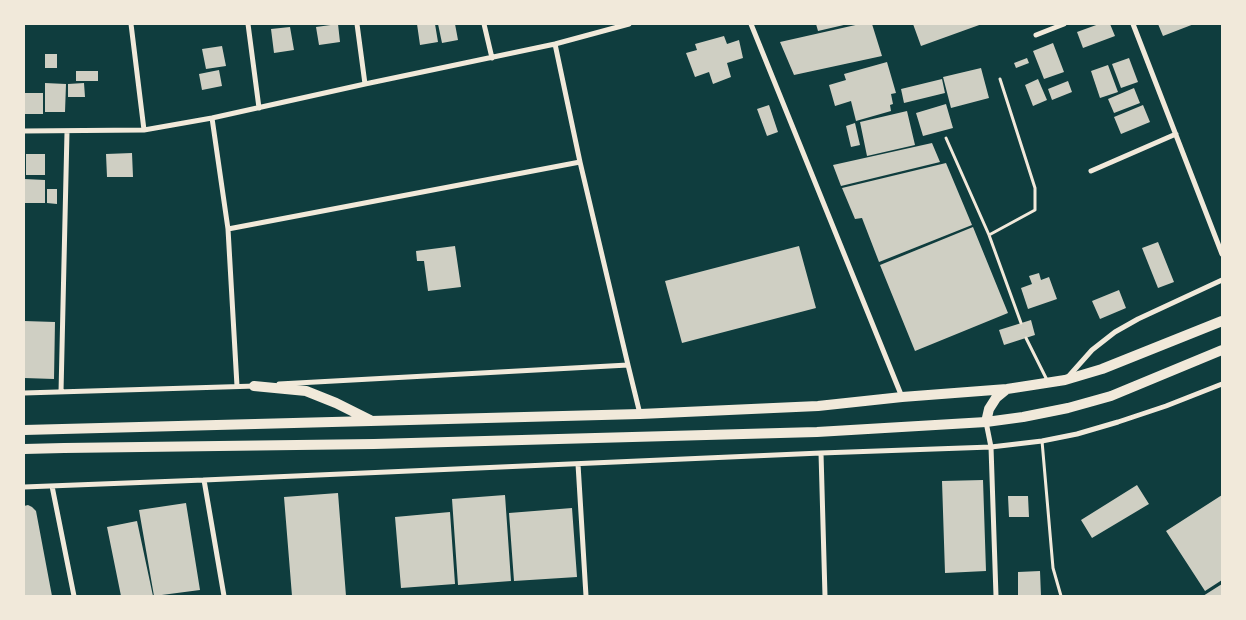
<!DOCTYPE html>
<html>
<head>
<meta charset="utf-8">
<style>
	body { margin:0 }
	#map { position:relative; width:1246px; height:620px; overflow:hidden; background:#0f3d3e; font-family:Poppins,sans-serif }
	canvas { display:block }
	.frame { position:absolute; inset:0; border:25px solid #f1e9da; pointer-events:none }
</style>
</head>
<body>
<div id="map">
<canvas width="1246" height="620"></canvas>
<div class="frame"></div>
</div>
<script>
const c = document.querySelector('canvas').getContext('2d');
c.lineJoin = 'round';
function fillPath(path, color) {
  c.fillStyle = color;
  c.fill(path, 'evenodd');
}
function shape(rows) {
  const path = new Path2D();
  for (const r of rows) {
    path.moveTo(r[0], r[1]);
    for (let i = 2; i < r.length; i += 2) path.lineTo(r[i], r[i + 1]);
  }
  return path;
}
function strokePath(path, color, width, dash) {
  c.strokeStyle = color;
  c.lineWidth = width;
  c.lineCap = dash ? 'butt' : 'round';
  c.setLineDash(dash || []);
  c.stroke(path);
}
const building = shape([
	[338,24,340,42,319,45,316,27],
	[417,24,435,24,438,42,420,45],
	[438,24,455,24,458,40,442,43],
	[816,24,848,24,818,31],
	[860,24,872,24,882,56,794,75,780,42],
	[913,24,982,24,921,46],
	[1099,24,1110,24,1115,36,1083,48,1077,32],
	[1158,24,1194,24,1163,36],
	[290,27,294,50,274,53,271,29],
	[724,36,727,44,739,40,743,58,727,63,731,77,713,84,709,72,695,77,686,53,697,50,695,44],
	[1053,43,1064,72,1044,79,1033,51],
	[222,46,226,66,206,69,202,49],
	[45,54,57,54,57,68,45,68],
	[1027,58,1029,63,1016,68,1014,63],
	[1129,58,1138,82,1121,88,1112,64],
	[887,62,896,93,891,94,893,104,890,105,891,111,856,121,851,101,835,106,829,85,846,80,844,74],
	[1108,65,1118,92,1100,98,1091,71],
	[981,68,989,98,951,108,943,77],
	[219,70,222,86,202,90,199,74],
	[76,71,98,71,98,81,76,81],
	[942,79,945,93,904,103,901,89],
	[1038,79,1047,100,1033,106,1025,85],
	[1068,81,1072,92,1052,100,1048,89],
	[45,83,66,84,65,112,45,112],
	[84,83,85,97,68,97,68,84],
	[1134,88,1140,103,1114,113,1108,99],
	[24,93,43,93,43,114,24,114],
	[946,104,953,128,923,136,916,113],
	[769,105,778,132,767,136,757,109],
	[1143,105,1150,122,1121,134,1114,117],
	[907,111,915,145,867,156,860,122],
	[855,123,860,145,851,147,846,126],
	[932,143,940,162,841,186,833,165],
	[132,153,133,177,107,177,106,154],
	[26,154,45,154,45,175,26,175],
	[946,163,972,225,879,262,862,218,855,219,842,188],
	[24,179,45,180,45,203,24,203],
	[47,189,57,189,57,204,47,203],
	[973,227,1008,313,915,351,880,265],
	[1158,242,1174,282,1158,288,1142,248],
	[455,246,461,287,428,291,424,261,417,261,416,251],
	[799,246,816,308,682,343,665,281],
	[1039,273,1041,280,1049,277,1057,299,1028,309,1021,288,1032,284,1029,276],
	[1119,290,1126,308,1100,319,1092,301],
	[1031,320,1035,335,1004,345,999,330],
	[24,321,55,322,54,379,24,378],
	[983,480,986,571,945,573,942,481],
	[1137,485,1149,504,1092,538,1081,520],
	[338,493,346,596,292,596,284,497],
	[505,495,511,581,458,585,452,499],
	[1222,495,1222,580,1205,591,1166,531],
	[1008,496,1028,496,1029,517,1009,517],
	[186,503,200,590,154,596,139,510],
	[28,505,32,507,36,511,52,596,24,596,24,506],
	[572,508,577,577,514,581,509,513],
	[450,512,455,584,401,588,395,517],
	[137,521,153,596,121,596,107,527],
	[1040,571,1041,596,1018,596,1018,572],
	[1222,584,1222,596,1203,596]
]);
const service = shape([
	[946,138,989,235,1021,323],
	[989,235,1035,210,1035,188,1000,79],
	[1026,338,1047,380],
	[1042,441,1053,568,1061,596]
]);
const minor = shape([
	[131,24,144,130],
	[248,24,259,108],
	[357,24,365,84],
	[484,24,492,58],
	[751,24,902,397],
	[1133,24,1222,254],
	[1036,35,1064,24],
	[555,44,580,162,628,365],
	[212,118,228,229,237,386],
	[24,131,144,130,212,118,365,84,555,44,629,24],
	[1091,171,1176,134],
	[228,229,580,162],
	[1068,377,1092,350,1115,332,1138,319,1222,280],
	[279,384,628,365,640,414],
	[61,392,67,132],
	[24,393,256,386],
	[986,422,991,447,996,596],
	[821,453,825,596],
	[578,464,586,596],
	[204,480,224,596],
	[52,486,74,596],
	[24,487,204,480,821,453,991,447,1042,441,1077,434,1118,422,1166,406,1222,384]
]);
const primary = shape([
	[254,386,306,391,336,403,370,420],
	[986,422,989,409,996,398,1007,389],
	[24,430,640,414,818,406,902,397,1007,389,1065,380,1102,369,1222,321],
	[24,449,64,448,374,444,817,432,986,422,1023,417,1068,408,1111,396,1222,350]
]);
fillPath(building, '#cfcfc3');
strokePath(service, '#f1e9da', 3);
strokePath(minor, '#f1e9da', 5);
strokePath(primary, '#f1e9da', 10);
</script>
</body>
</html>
